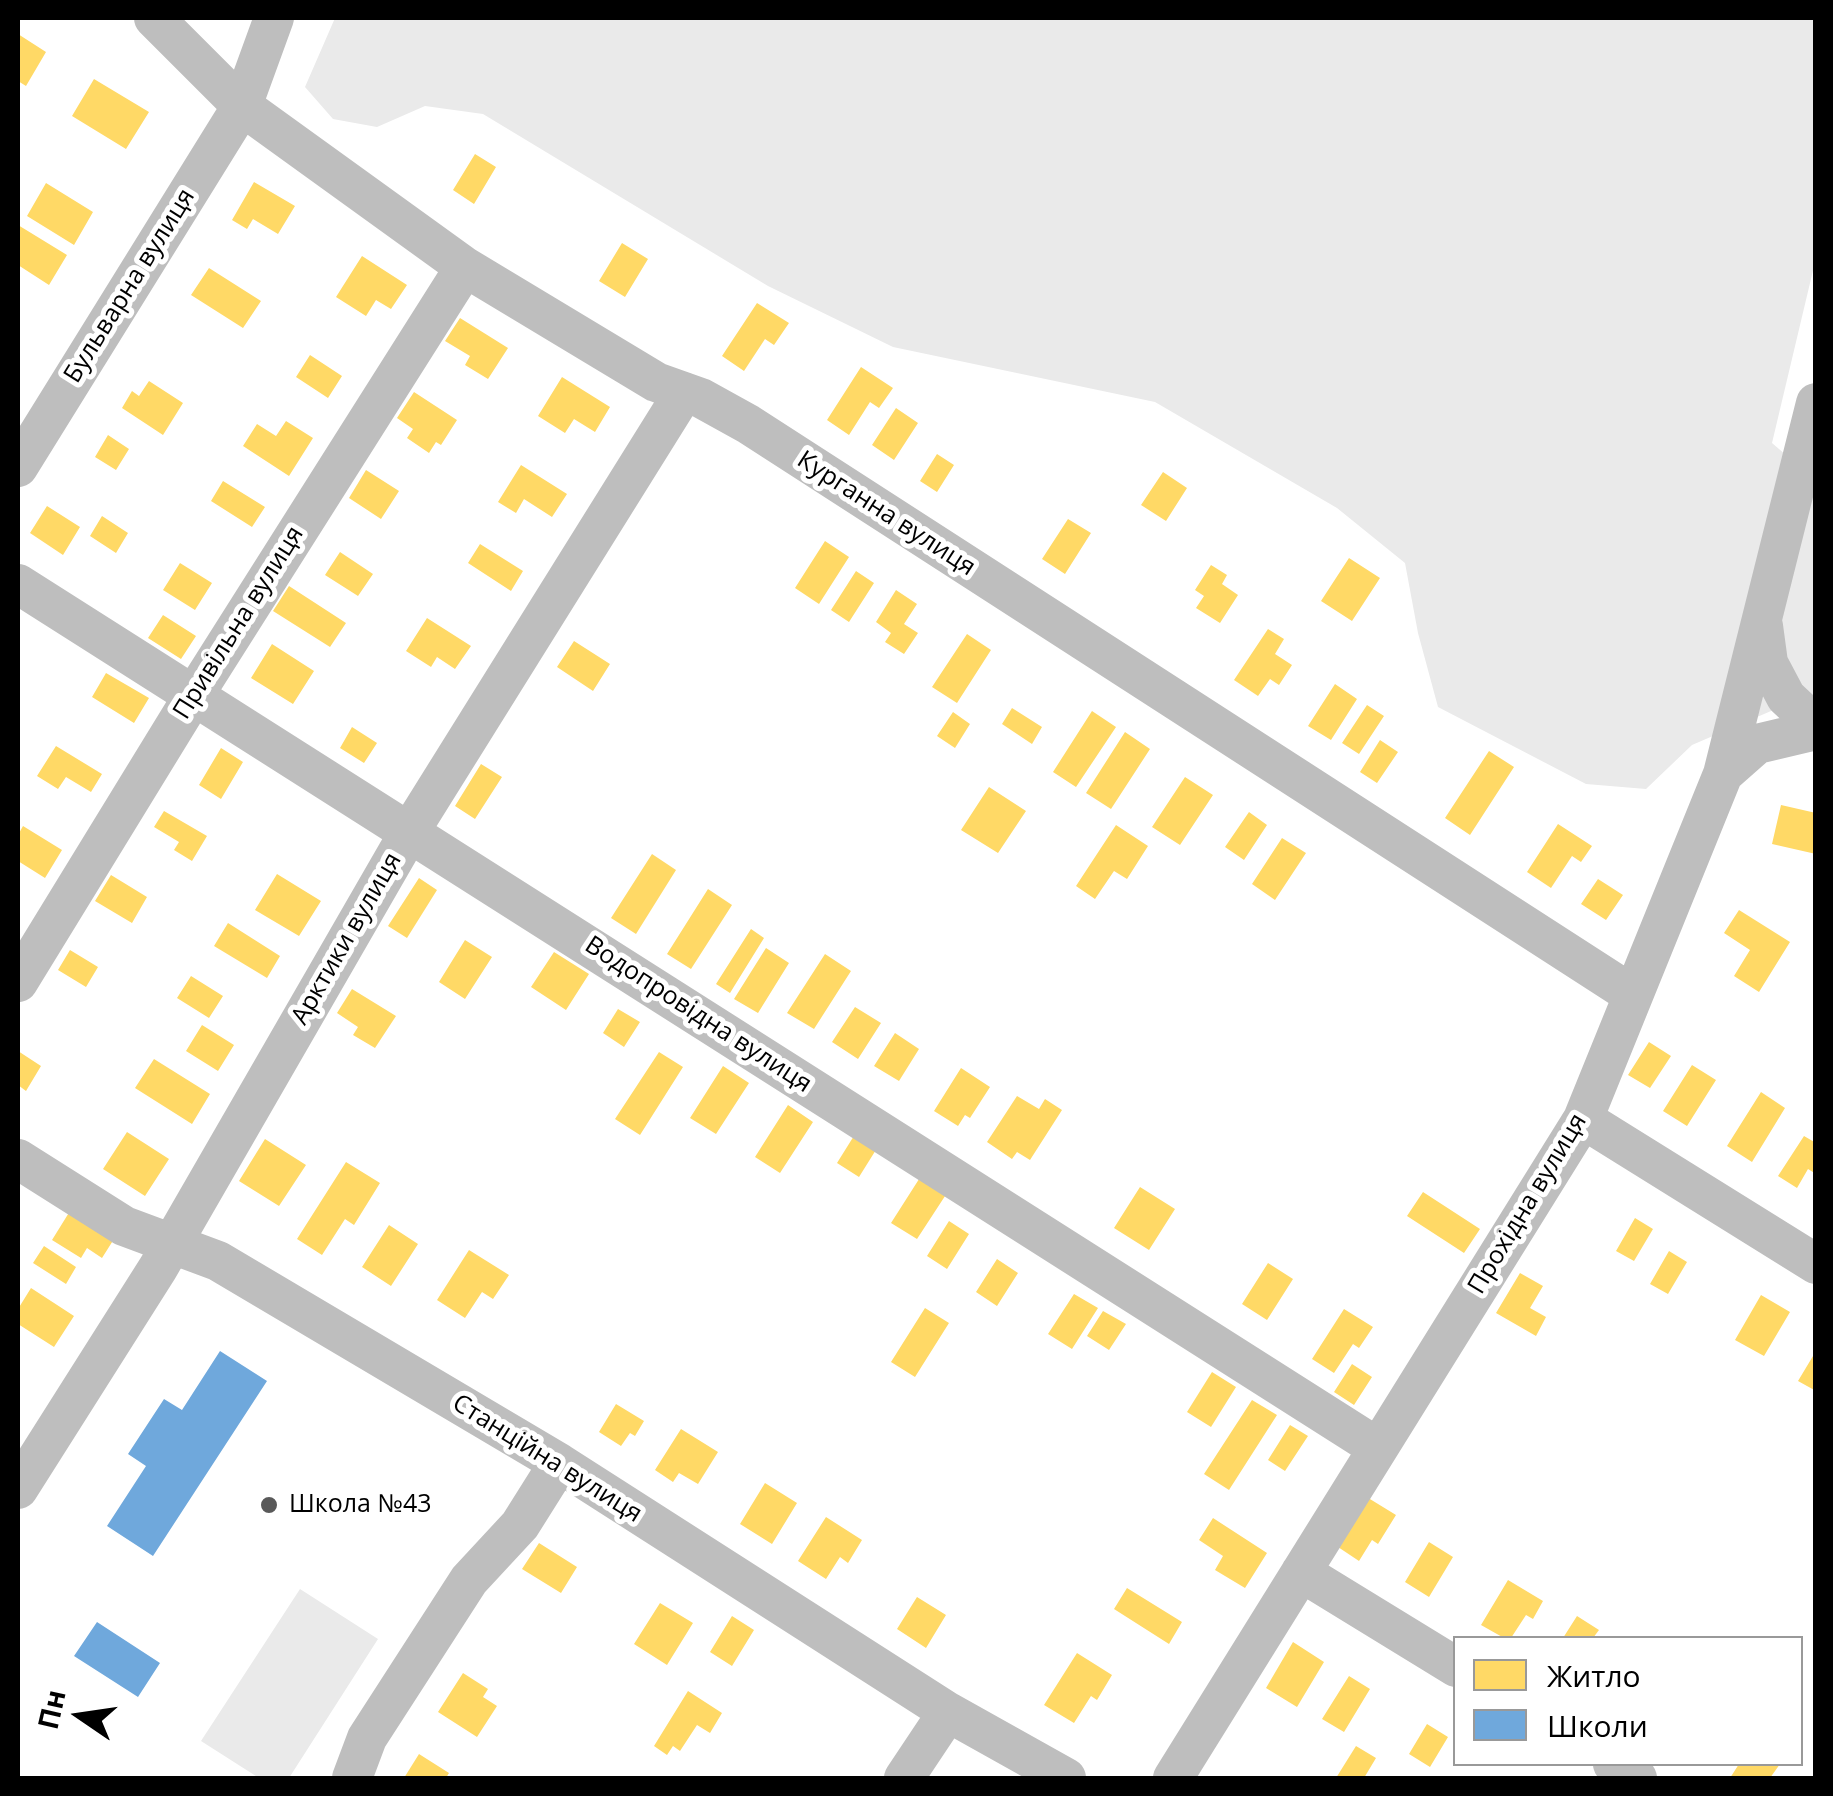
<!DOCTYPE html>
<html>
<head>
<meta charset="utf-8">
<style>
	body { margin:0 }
	#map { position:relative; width:1833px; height:1796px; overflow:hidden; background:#fff; font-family:"Open Sans",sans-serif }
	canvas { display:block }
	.frame { position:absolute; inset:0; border:20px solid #000; pointer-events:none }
	.legend { position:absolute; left:1453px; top:1636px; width:350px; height:130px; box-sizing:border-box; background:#fff; border:2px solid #999; margin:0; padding:12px 18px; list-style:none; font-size:30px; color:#000 }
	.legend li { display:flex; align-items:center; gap:20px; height:50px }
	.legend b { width:50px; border:2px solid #999 }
	.north { position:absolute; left:30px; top:1666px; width:100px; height:100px; -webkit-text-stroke:8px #fff; paint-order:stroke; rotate:283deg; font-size:28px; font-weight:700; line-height:40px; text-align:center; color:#000 }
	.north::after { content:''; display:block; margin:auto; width:35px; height:45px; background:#000; clip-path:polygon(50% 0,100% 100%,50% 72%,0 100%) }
</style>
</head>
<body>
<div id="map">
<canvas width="1833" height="1796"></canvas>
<div class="frame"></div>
<ul class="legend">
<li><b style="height:28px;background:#ffd966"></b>Житло</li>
<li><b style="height:28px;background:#6fa8dc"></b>Школи</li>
</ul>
<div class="north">Пн</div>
</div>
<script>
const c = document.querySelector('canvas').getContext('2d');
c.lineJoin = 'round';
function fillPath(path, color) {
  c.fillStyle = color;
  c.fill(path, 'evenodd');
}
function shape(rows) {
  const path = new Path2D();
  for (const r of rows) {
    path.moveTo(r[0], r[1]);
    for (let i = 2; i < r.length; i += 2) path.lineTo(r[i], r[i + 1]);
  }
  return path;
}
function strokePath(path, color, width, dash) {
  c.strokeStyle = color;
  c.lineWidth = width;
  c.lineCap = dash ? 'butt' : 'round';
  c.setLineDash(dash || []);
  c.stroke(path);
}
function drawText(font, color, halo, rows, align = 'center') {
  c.font = font + ' "Open Sans",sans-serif';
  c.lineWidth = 10;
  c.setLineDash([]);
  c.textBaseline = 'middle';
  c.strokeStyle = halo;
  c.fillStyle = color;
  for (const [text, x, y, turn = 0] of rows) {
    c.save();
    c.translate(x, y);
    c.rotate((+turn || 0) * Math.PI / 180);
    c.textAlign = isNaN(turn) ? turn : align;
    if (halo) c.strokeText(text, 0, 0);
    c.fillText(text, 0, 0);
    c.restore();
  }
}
const green = shape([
	[335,18,1815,18,1815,262,1772,443,1800,467,1815,470,1815,707,1778,708,1692,745,1646,789,1586,784,1438,707,1418,633,1405,563,1337,508,1155,402,893,347,768,286,483,114,425,106,377,127,333,119,305,87],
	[300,1589,378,1639,289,1778,259,1778,201,1741]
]);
const homes = shape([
	[18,34,46,52,26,86,18,81],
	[94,79,149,112,126,149,72,116],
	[475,154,496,167,474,204,453,190],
	[254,182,295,206,278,234,253,219,247,229,232,220],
	[46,183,93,212,74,245,27,216],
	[18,225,67,255,49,285,18,265],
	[622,243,648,259,625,297,599,281],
	[362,256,407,285,391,309,376,300,366,316,336,297],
	[209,268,261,301,243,328,191,295],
	[757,303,789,323,774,345,765,339,744,371,722,356],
	[460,318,508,348,488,379,465,365,470,356,445,341],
	[310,355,342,376,328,398,296,377],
	[861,367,893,388,879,408,870,402,849,435,827,420],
	[562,377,610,407,595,432,574,419,565,433,538,416],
	[149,381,183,403,163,435,122,408,132,391,139,396],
	[414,392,457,420,441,445,436,442,429,453,407,438,413,429,397,418],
	[896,408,918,423,894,460,872,445],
	[286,421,313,438,289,476,243,446,257,424,276,436],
	[108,435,129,449,116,470,95,457],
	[937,454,954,465,937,492,920,481],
	[521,465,567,494,552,517,524,499,516,513,498,502],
	[366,470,399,491,381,519,349,498],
	[1163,472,1187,488,1166,521,1141,505],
	[223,481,265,507,252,527,211,501],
	[47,506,80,527,63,555,30,533],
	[102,516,128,533,116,553,90,536],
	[1068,519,1091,533,1065,574,1042,559],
	[825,541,849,557,819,604,795,588],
	[480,544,523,571,511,591,468,563],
	[340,552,373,574,358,596,325,575],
	[1349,558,1380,578,1352,621,1321,601],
	[180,563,212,583,195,610,163,590],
	[1211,565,1227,575,1222,584,1238,595,1220,623,1196,608,1204,596,1195,590],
	[856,571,874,583,849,622,831,610],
	[289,586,346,623,330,647,273,611],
	[896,590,917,604,904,624,918,633,904,654,885,642,891,633,876,622],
	[163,615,196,636,181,659,148,638],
	[427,618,471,646,455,669,437,657,431,667,406,651],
	[1268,629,1284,639,1275,654,1292,665,1279,685,1270,679,1258,696,1234,680],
	[967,634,991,650,957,703,932,687],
	[574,641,610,664,593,691,557,667],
	[272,644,314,671,293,704,251,678],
	[106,673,149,698,134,723,92,697],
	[1335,684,1357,699,1331,740,1308,726],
	[1367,705,1384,716,1359,754,1342,743],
	[1012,708,1042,727,1032,744,1002,724],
	[1092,711,1116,727,1076,787,1053,772],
	[953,712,970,724,955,748,937,736],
	[352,727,377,743,364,763,340,748],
	[1125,732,1150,749,1111,809,1086,793],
	[1380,740,1398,752,1377,783,1360,772],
	[56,746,102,774,91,792,66,777,58,789,37,776],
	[221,748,243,762,221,799,199,785],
	[1489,751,1514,767,1470,835,1445,818],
	[481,764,502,777,475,819,455,806],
	[1185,777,1213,795,1180,845,1152,827],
	[989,787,1026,811,998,853,961,830],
	[1781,805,1816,813,1816,854,1772,844],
	[164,811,207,836,192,861,174,850,179,842,154,827],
	[1249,812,1267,825,1244,860,1225,847],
	[1558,824,1592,846,1581,862,1572,856,1551,888,1527,872],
	[1116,825,1148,846,1127,879,1114,871,1095,899,1076,886],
	[23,826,62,850,45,878,18,861,18,835],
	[1282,838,1306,853,1275,900,1252,884],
	[652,854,676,870,636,934,611,918],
	[277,874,321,901,299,936,255,910],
	[111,875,147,897,132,923,95,901],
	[419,878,437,890,407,938,388,926],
	[1598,879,1623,895,1606,920,1581,904],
	[708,889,732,905,691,969,667,954],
	[1739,910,1790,942,1759,992,1734,976,1750,950,1724,933],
	[228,923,280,956,267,978,214,946],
	[751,929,764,938,730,993,716,984],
	[465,940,492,957,465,999,439,982],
	[766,948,789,963,758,1013,734,999],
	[70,950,98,967,86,987,58,970],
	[554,952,589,974,566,1010,531,987],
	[825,954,851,971,814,1029,787,1013],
	[191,976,223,996,209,1018,177,998],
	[352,989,396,1016,375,1048,353,1035,358,1027,337,1013],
	[855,1007,881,1023,858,1059,832,1042],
	[618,1009,640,1022,624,1047,603,1033],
	[202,1025,234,1045,218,1071,186,1051],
	[895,1033,919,1049,899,1081,874,1066],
	[1649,1042,1671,1056,1650,1088,1628,1075],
	[18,1051,41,1066,26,1091,18,1085],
	[659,1052,683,1067,640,1135,615,1119],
	[154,1059,210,1094,192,1124,135,1088],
	[1692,1065,1716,1080,1687,1126,1663,1111],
	[723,1066,749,1083,716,1134,690,1118],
	[961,1068,990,1087,970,1118,965,1115,958,1126,934,1111],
	[1761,1092,1785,1108,1752,1162,1727,1146],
	[1017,1096,1039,1109,1045,1099,1062,1110,1030,1160,1017,1152,1012,1159,987,1142],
	[788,1105,813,1122,780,1173,755,1157],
	[857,1131,879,1145,859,1177,837,1163],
	[127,1132,169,1159,145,1196,103,1169],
	[1804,1136,1816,1143,1816,1174,1808,1169,1797,1188,1778,1176],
	[265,1139,306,1165,279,1206,239,1181],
	[346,1162,380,1183,354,1225,345,1219,322,1255,297,1239],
	[921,1176,947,1193,917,1239,891,1223],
	[1140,1187,1175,1209,1149,1250,1114,1228],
	[1423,1192,1480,1229,1464,1253,1407,1216],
	[70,1211,114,1239,102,1258,87,1248,81,1258,52,1240],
	[1635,1218,1653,1229,1634,1261,1616,1251],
	[949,1221,969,1234,947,1269,927,1256],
	[389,1225,418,1244,391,1286,362,1267],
	[44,1246,76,1267,66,1284,33,1263],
	[469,1250,509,1275,493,1299,482,1292,465,1318,437,1300],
	[1669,1251,1687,1262,1668,1294,1650,1284],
	[997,1259,1018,1273,997,1306,976,1292],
	[1268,1263,1293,1279,1267,1320,1242,1304],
	[1520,1273,1543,1286,1530,1308,1546,1317,1536,1336,1496,1313],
	[31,1288,74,1316,54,1347,18,1324,18,1309],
	[1074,1294,1098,1308,1072,1349,1048,1334],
	[1761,1295,1790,1312,1764,1356,1735,1340],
	[925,1308,949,1323,915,1377,891,1362],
	[1344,1309,1373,1327,1359,1348,1353,1344,1334,1373,1312,1359],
	[1103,1311,1126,1324,1109,1350,1087,1336],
	[1816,1351,1816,1391,1798,1381],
	[1352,1364,1372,1377,1354,1405,1334,1392],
	[1212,1372,1236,1387,1211,1427,1187,1412],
	[1252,1400,1277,1415,1229,1490,1204,1474],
	[616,1404,644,1421,635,1436,630,1433,621,1446,599,1432],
	[1290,1425,1308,1436,1285,1471,1268,1460],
	[681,1429,718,1452,698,1484,679,1473,673,1482,655,1470],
	[765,1483,797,1503,772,1544,740,1524],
	[1365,1496,1396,1515,1378,1544,1372,1540,1359,1561,1335,1545],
	[826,1517,862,1540,848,1563,840,1557,826,1579,798,1561],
	[1213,1518,1267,1553,1245,1588,1215,1570,1223,1556,1199,1540],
	[1429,1542,1453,1557,1429,1597,1405,1582],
	[539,1543,577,1567,561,1593,522,1569],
	[1508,1580,1543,1601,1533,1619,1526,1615,1511,1638,1504,1638,1481,1625],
	[1127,1588,1182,1622,1169,1644,1114,1609],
	[917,1597,946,1615,926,1648,897,1629],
	[660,1603,693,1623,667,1665,634,1644],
	[732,1616,754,1630,732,1666,710,1652],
	[1577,1616,1599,1630,1593,1638,1563,1638],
	[1293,1642,1324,1662,1297,1707,1266,1688],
	[1077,1653,1112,1675,1097,1700,1091,1696,1074,1723,1044,1705],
	[463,1673,488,1689,483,1697,497,1706,477,1737,438,1712],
	[1349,1676,1370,1689,1344,1732,1322,1719],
	[688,1691,722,1713,710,1733,697,1725,680,1751,673,1746,667,1755,654,1746],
	[1427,1724,1448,1737,1430,1767,1409,1754],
	[1356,1746,1376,1758,1364,1778,1336,1778],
	[419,1754,449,1773,446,1778,404,1778],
	[1739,1764,1780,1764,1770,1778,1730,1778]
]);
const schools = shape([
	[220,1351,267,1381,153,1556,107,1526,146,1466,128,1454,164,1399,182,1410],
	[97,1622,160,1663,138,1697,74,1656]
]);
const minor = shape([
	[154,18,242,106,465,267,656,382,701,398,748,424,1633,995],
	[18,467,242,106,274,18],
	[18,584,1378,1448],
	[1763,626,1768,663,1786,697,1816,725],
	[1723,774,1757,744,1816,730],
	[18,982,194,695,465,267],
	[1583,1119,1816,1264],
	[18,1159,124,1226,218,1261,559,1463,948,1712,1066,1778],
	[18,1489,158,1268,410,831,684,392],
	[1301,1572,1456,1667],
	[1613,1764,1637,1778],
	[352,1778,367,1738,469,1580,520,1525,559,1463],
	[904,1778,948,1712],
	[1173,1778,1583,1119,1723,774,1816,403]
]);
const markers = [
	[269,1505,10,"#595959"]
];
const streetNames = [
	["Бульварна вулиця",130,286,-58],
	["Курганна вулиця",886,514,33],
	["Привільна вулиця",239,623,-58],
	["Арктики вулиця",347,939,-60],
	["Водопровідна вулиця",698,1015,33],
	["Прохідна вулиця",1528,1204,-59],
	["Станційна вулиця",547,1459,32]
];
const poiNames = [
	["Школа №43",289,1505]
];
fillPath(green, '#eaeaea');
fillPath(homes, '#ffd966');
fillPath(schools, '#6fa8dc');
strokePath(minor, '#bebebe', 40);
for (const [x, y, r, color] of markers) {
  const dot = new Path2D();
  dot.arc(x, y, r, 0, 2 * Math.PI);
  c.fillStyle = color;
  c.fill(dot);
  strokePath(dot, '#fff', 4);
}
drawText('25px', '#000', '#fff', streetNames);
drawText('25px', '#000', '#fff', poiNames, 'left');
</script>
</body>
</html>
